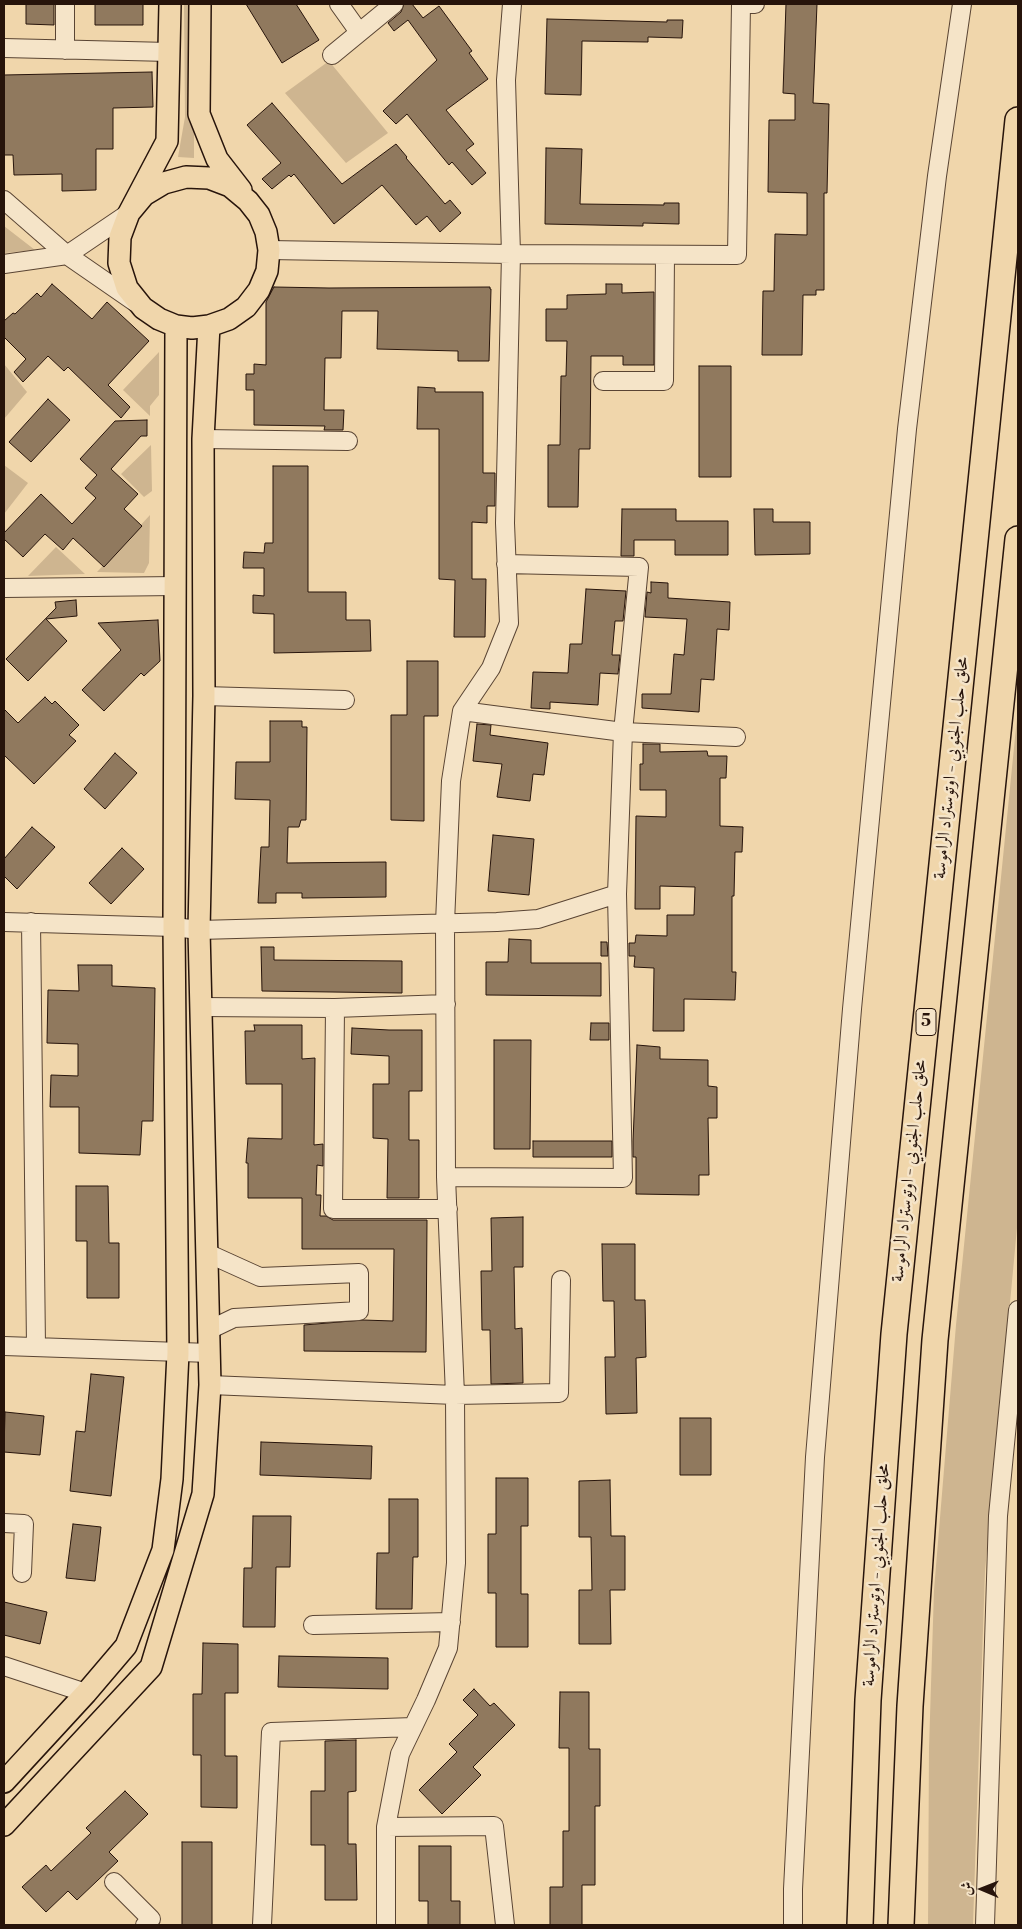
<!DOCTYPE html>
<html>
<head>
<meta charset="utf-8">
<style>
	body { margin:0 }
	#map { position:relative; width:1022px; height:1929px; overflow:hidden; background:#f0d6ab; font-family:"Libre Bodoni",Amiri,serif }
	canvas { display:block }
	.frame { position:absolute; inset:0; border:5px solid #27140b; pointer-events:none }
	.north { position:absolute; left:957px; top:1864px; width:50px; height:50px; -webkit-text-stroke:4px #f5e4c8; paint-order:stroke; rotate:271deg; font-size:14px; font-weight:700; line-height:20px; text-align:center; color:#27140b }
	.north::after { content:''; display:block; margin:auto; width:18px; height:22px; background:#27140b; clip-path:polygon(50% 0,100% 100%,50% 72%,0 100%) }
</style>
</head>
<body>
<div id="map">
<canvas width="1022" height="1929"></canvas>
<div class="frame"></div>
<div class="north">ش</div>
</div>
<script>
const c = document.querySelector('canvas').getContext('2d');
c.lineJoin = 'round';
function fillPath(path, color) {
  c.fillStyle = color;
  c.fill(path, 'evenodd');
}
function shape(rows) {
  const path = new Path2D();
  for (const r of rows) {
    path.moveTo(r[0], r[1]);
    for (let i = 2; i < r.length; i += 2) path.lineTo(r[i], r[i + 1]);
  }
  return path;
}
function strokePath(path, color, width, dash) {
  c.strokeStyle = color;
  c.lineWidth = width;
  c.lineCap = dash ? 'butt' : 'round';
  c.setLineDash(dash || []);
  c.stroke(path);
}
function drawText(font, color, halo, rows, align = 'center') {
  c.font = font + ' "Libre Bodoni",Amiri,serif';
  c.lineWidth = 5;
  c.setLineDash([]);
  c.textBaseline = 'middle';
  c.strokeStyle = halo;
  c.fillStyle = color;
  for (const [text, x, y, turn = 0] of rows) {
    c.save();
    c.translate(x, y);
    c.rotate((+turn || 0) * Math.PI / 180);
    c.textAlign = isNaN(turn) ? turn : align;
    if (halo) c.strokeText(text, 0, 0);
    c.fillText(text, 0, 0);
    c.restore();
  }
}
const green = shape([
	[184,4,194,4,194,158,178,157,185,117],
	[329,61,388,133,346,163,285,93],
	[4,226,35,250,4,253],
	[159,352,159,395,150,406,150,416,123,390],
	[4,364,27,392,4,419],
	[151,445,152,491,144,497,121,474],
	[4,465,28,483,4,514],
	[150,515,149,563,144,573,97,572],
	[56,547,85,574,28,576],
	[1018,708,1018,1217,985,1571,973,1925,928,1925,929,1748,934,1590,956,1325]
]);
const building = shape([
	[26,4,54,4,54,25,26,24,26,4],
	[95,4,143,4,143,25,95,25,95,4],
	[246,4,296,4,319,40,282,63,246,4],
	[404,4,412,4,423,18,439,6,472,51,469,53,488,79,446,110,474,144,466,150,486,173,472,185,452,162,449,165,407,114,396,124,383,111,437,60,408,20,394,31,388,23,401,12,404,4],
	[786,4,817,4,813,103,829,104,827,193,824,193,824,290,816,290,816,295,803,295,802,355,762,355,763,291,774,291,775,234,807,235,807,193,768,192,769,120,795,120,795,94,783,93,786,4],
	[547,19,667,22,667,20,683,20,682,38,648,37,648,42,582,41,581,95,545,94,547,19],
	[152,72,153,107,113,108,113,149,96,149,96,190,62,191,62,174,14,175,13,155,4,155,4,75,152,72],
	[272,103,342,184,396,144,407,157,406,158,445,204,450,200,461,213,440,232,427,216,416,225,382,185,334,224,294,174,291,177,289,175,272,189,262,179,281,163,247,125,272,103],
	[546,148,582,149,580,204,664,205,664,203,679,203,679,224,643,223,643,226,545,224,546,148],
	[52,284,92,319,107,302,149,341,108,385,130,407,121,418,68,367,64,371,48,356,23,382,14,372,26,359,4,337,4,321,13,313,15,314,37,293,41,297,52,284],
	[606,284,622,284,622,293,654,292,654,365,623,365,623,356,591,356,590,449,579,449,578,507,548,507,548,445,560,445,561,376,566,376,567,341,546,341,546,309,567,309,567,295,606,294,606,284],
	[274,287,329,288,490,287,490,289,491,289,489,361,458,361,458,351,377,349,378,311,342,311,341,358,325,358,324,410,344,410,343,430,324,430,325,426,254,425,254,390,246,390,246,374,254,374,254,364,266,365,266,302,274,287],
	[699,366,731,366,731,477,699,477,699,366],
	[418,387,435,388,435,392,483,392,483,473,495,473,495,506,487,506,487,523,472,522,472,579,486,579,485,637,454,637,455,580,439,579,439,429,417,429,418,387],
	[48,399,70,420,31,462,9,442,48,399],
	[147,420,147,436,141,436,111,469,138,494,124,509,142,526,104,567,73,538,63,550,45,534,23,557,4,539,4,533,41,494,72,524,96,498,85,488,97,475,80,459,115,421,147,420],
	[273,466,308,466,308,592,346,592,346,620,370,620,371,651,274,653,274,614,253,613,253,595,264,596,264,568,243,568,244,552,264,553,265,543,273,543,273,466],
	[622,509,676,509,676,521,728,521,728,555,675,555,675,540,634,540,634,556,621,556,622,509],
	[754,509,773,509,773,522,810,522,810,554,755,555,754,509],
	[651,582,668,583,668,598,730,602,729,630,717,629,714,680,701,679,699,712,642,708,642,694,671,694,674,654,684,655,687,619,645,617,647,592,651,593,651,582],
	[586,589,626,591,623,621,615,621,612,655,620,655,618,674,600,673,598,705,550,702,550,709,531,708,533,672,568,673,570,644,582,644,586,589],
	[76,600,77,616,46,619,67,641,28,681,6,659,56,608,55,602,76,600],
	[158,620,160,661,144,676,141,673,104,711,82,690,121,650,98,623,158,620],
	[407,661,438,661,438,716,424,716,424,821,391,820,391,715,407,715,407,661],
	[45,697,52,704,55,701,79,725,69,735,76,741,34,784,4,755,4,709,18,723,45,697],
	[270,721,302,721,302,727,307,727,306,820,301,820,299,827,288,827,287,863,386,862,386,897,302,898,302,893,276,893,276,903,258,903,261,847,269,847,270,800,235,799,236,762,270,762,270,721],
	[477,724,491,725,490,735,548,743,544,775,533,774,530,801,497,797,502,764,473,761,477,724],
	[643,744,660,744,660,752,707,751,708,756,727,756,726,778,720,778,720,826,743,827,742,852,735,852,734,896,732,896,732,972,736,972,735,1000,684,999,684,1031,653,1031,654,968,634,967,635,956,629,956,629,943,635,943,636,935,667,936,667,915,694,915,695,887,660,886,660,909,635,909,636,816,666,817,666,790,640,790,640,764,643,764,643,744],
	[115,753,137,773,105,809,84,789,115,753],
	[32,827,55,847,17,889,4,876,4,859,32,827],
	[493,835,534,839,529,895,488,891,493,835],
	[122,848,144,869,111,904,89,883,122,848],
	[509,939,531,940,531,963,601,963,601,996,486,995,486,962,508,962,509,939],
	[601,942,607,942,608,956,601,956,601,942],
	[261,947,274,947,274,960,402,961,402,993,262,991,261,947],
	[78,965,112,965,112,986,155,988,153,1121,142,1121,140,1155,79,1153,79,1107,50,1107,51,1075,78,1076,78,1044,47,1043,48,990,79,991,78,965],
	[591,1023,609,1023,609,1040,590,1040,591,1023],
	[254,1025,302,1025,302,1059,315,1058,314,1145,323,1144,323,1166,317,1165,316,1195,321,1195,320,1216,326,1216,333,1220,427,1220,426,1352,304,1351,304,1325,363,1320,393,1321,394,1249,302,1249,302,1198,248,1198,248,1163,246,1163,248,1138,282,1139,282,1084,246,1084,245,1031,255,1031,254,1025],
	[352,1028,389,1030,422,1030,422,1091,409,1091,409,1140,419,1140,419,1198,387,1198,388,1139,373,1138,373,1084,389,1084,389,1056,351,1054,352,1028],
	[494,1040,531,1040,530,1149,494,1149,494,1040],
	[637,1045,660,1047,660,1059,708,1060,708,1086,717,1087,717,1118,708,1118,709,1175,699,1175,699,1195,636,1194,636,1157,633,1157,633,1141,637,1045],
	[533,1141,612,1141,612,1157,533,1157,533,1141],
	[76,1186,108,1186,109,1243,119,1243,119,1298,87,1298,87,1241,76,1241,76,1186],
	[523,1217,523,1267,514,1267,515,1329,522,1328,523,1383,491,1384,490,1330,482,1330,481,1271,492,1271,491,1218,523,1217],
	[602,1244,635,1244,635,1300,645,1300,646,1357,636,1358,637,1413,606,1414,605,1357,615,1357,614,1301,603,1301,602,1244],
	[91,1374,124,1377,111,1496,70,1491,76,1431,85,1432,91,1374],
	[5,1412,44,1416,40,1455,4,1452,5,1412],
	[680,1418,711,1418,711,1475,680,1475,680,1418],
	[261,1442,372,1446,371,1479,260,1475,261,1442],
	[496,1478,528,1478,528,1526,521,1526,521,1594,528,1594,528,1647,496,1647,496,1593,488,1593,488,1534,496,1534,496,1478],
	[610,1480,611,1536,625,1536,625,1590,610,1590,611,1644,579,1644,579,1590,592,1590,591,1537,579,1537,579,1481,610,1480],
	[389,1499,418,1499,418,1557,413,1557,412,1609,376,1609,377,1553,389,1553,389,1499],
	[253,1516,291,1516,290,1567,276,1567,275,1627,243,1627,244,1568,252,1568,253,1516],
	[73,1524,101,1527,95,1581,66,1578,73,1524],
	[4,1602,47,1612,40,1644,4,1635,4,1602],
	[203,1643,238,1644,238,1693,225,1693,225,1756,237,1756,237,1808,201,1807,201,1755,193,1755,193,1694,202,1694,203,1643],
	[279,1656,388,1658,388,1689,278,1687,279,1656],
	[474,1689,490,1706,494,1703,515,1725,473,1767,481,1775,442,1814,419,1790,457,1752,449,1744,478,1715,463,1700,474,1689],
	[560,1692,589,1692,589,1749,600,1749,600,1806,595,1806,595,1885,582,1885,582,1925,550,1925,550,1887,563,1887,563,1831,569,1831,569,1748,559,1748,560,1692],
	[356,1740,356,1791,348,1792,348,1844,356,1844,357,1900,325,1900,325,1845,311,1845,311,1791,325,1791,325,1741,356,1740],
	[125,1791,148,1814,109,1852,118,1861,77,1900,68,1891,46,1912,22,1887,46,1865,51,1871,91,1833,86,1828,125,1791],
	[182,1842,212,1842,212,1925,182,1925,182,1842],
	[419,1846,451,1846,451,1901,460,1901,460,1925,428,1925,428,1901,419,1901,419,1846]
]);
const minor = shape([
	[339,4,359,32],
	[4,48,169,52],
	[65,50,65,4],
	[332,55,394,4],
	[4,200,67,255,129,213],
	[269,250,511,254,737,255,741,4,755,4],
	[4,264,67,255,135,302],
	[603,381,664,381,665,255],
	[203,439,348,441],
	[4,588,176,586],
	[204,696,345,700],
	[462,711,623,732,736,737],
	[4,922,174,927,199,930,497,922,538,919,617,894,623,732,639,567,506,564],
	[31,922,36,1346],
	[446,1004,335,1008,333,1209,448,1209],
	[201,1007,335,1008],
	[446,1177,623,1178,617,894],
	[207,1253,260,1277,359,1273,359,1311,234,1318,209,1330],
	[4,1346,210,1353],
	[210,1385,455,1395,559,1393,561,1280],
	[4,1523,24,1524,22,1573],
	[313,1625,451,1622],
	[4,1666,86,1693],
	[386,1827,494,1826,505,1925],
	[114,1882,151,1919,145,1925],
	[262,1925,271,1732,413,1727],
	[386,1925,386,1827,400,1754,426,1700,448,1648,456,1563,455,1395,446,1177,445,923,451,781,462,711,491,668,509,623,505,523,511,254,506,80,512,4],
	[793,1925,793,1889,815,1457,852,1009,907,429,937,176,962,4],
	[985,1925,998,1516,1018,1310]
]);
const major = shape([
	[200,4,199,114,217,159,241,190],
	[129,213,144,195,164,183,186,177,209,178,230,186,248,201,259,215,266,232,269,250,267,271,259,290,246,307,229,319,209,326,192,328,176,326,159,319,143,308,127,288,119,263,120,237,129,213,167,141,170,4],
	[4,1782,86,1693,126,1646,163,1550,172,1479,178,1353,174,927,176,326],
	[4,1825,151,1667,203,1494,210,1385,199,930,204,696,203,439,209,326]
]);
const highway = shape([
	[860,1925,868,1700,894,1334,1018,120],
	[901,1925,910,1706,935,1340,1018,539]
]);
const shields = [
	[926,1022,20]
];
const shieldNames = [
	["5",926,1022]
];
const streetNames = [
	["محلق حلب الجنوبي - اوتوستراد الراموسة",952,768,-84],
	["محلق حلب الجنوبي - اوتوستراد الراموسة",910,1171,-84],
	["محلق حلب الجنوبي - اوتوستراد الراموسة",877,1575,-86]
];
fillPath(green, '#ceb590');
fillPath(building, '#90795e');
strokePath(building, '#27140b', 1);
strokePath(minor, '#594433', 20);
strokePath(major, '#27140b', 24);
strokePath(highway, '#27140b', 28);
strokePath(minor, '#f5e4c8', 18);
strokePath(major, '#f0d6ab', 21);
strokePath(highway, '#f0d6ab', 25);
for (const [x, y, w] of shields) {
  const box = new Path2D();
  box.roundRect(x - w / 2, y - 13.5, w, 27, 4);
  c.fillStyle = '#f5e4c8';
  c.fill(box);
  strokePath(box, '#27140b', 1);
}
drawText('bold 16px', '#27140b', null, shieldNames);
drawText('18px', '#27140b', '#f5e4c8', streetNames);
</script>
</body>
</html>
